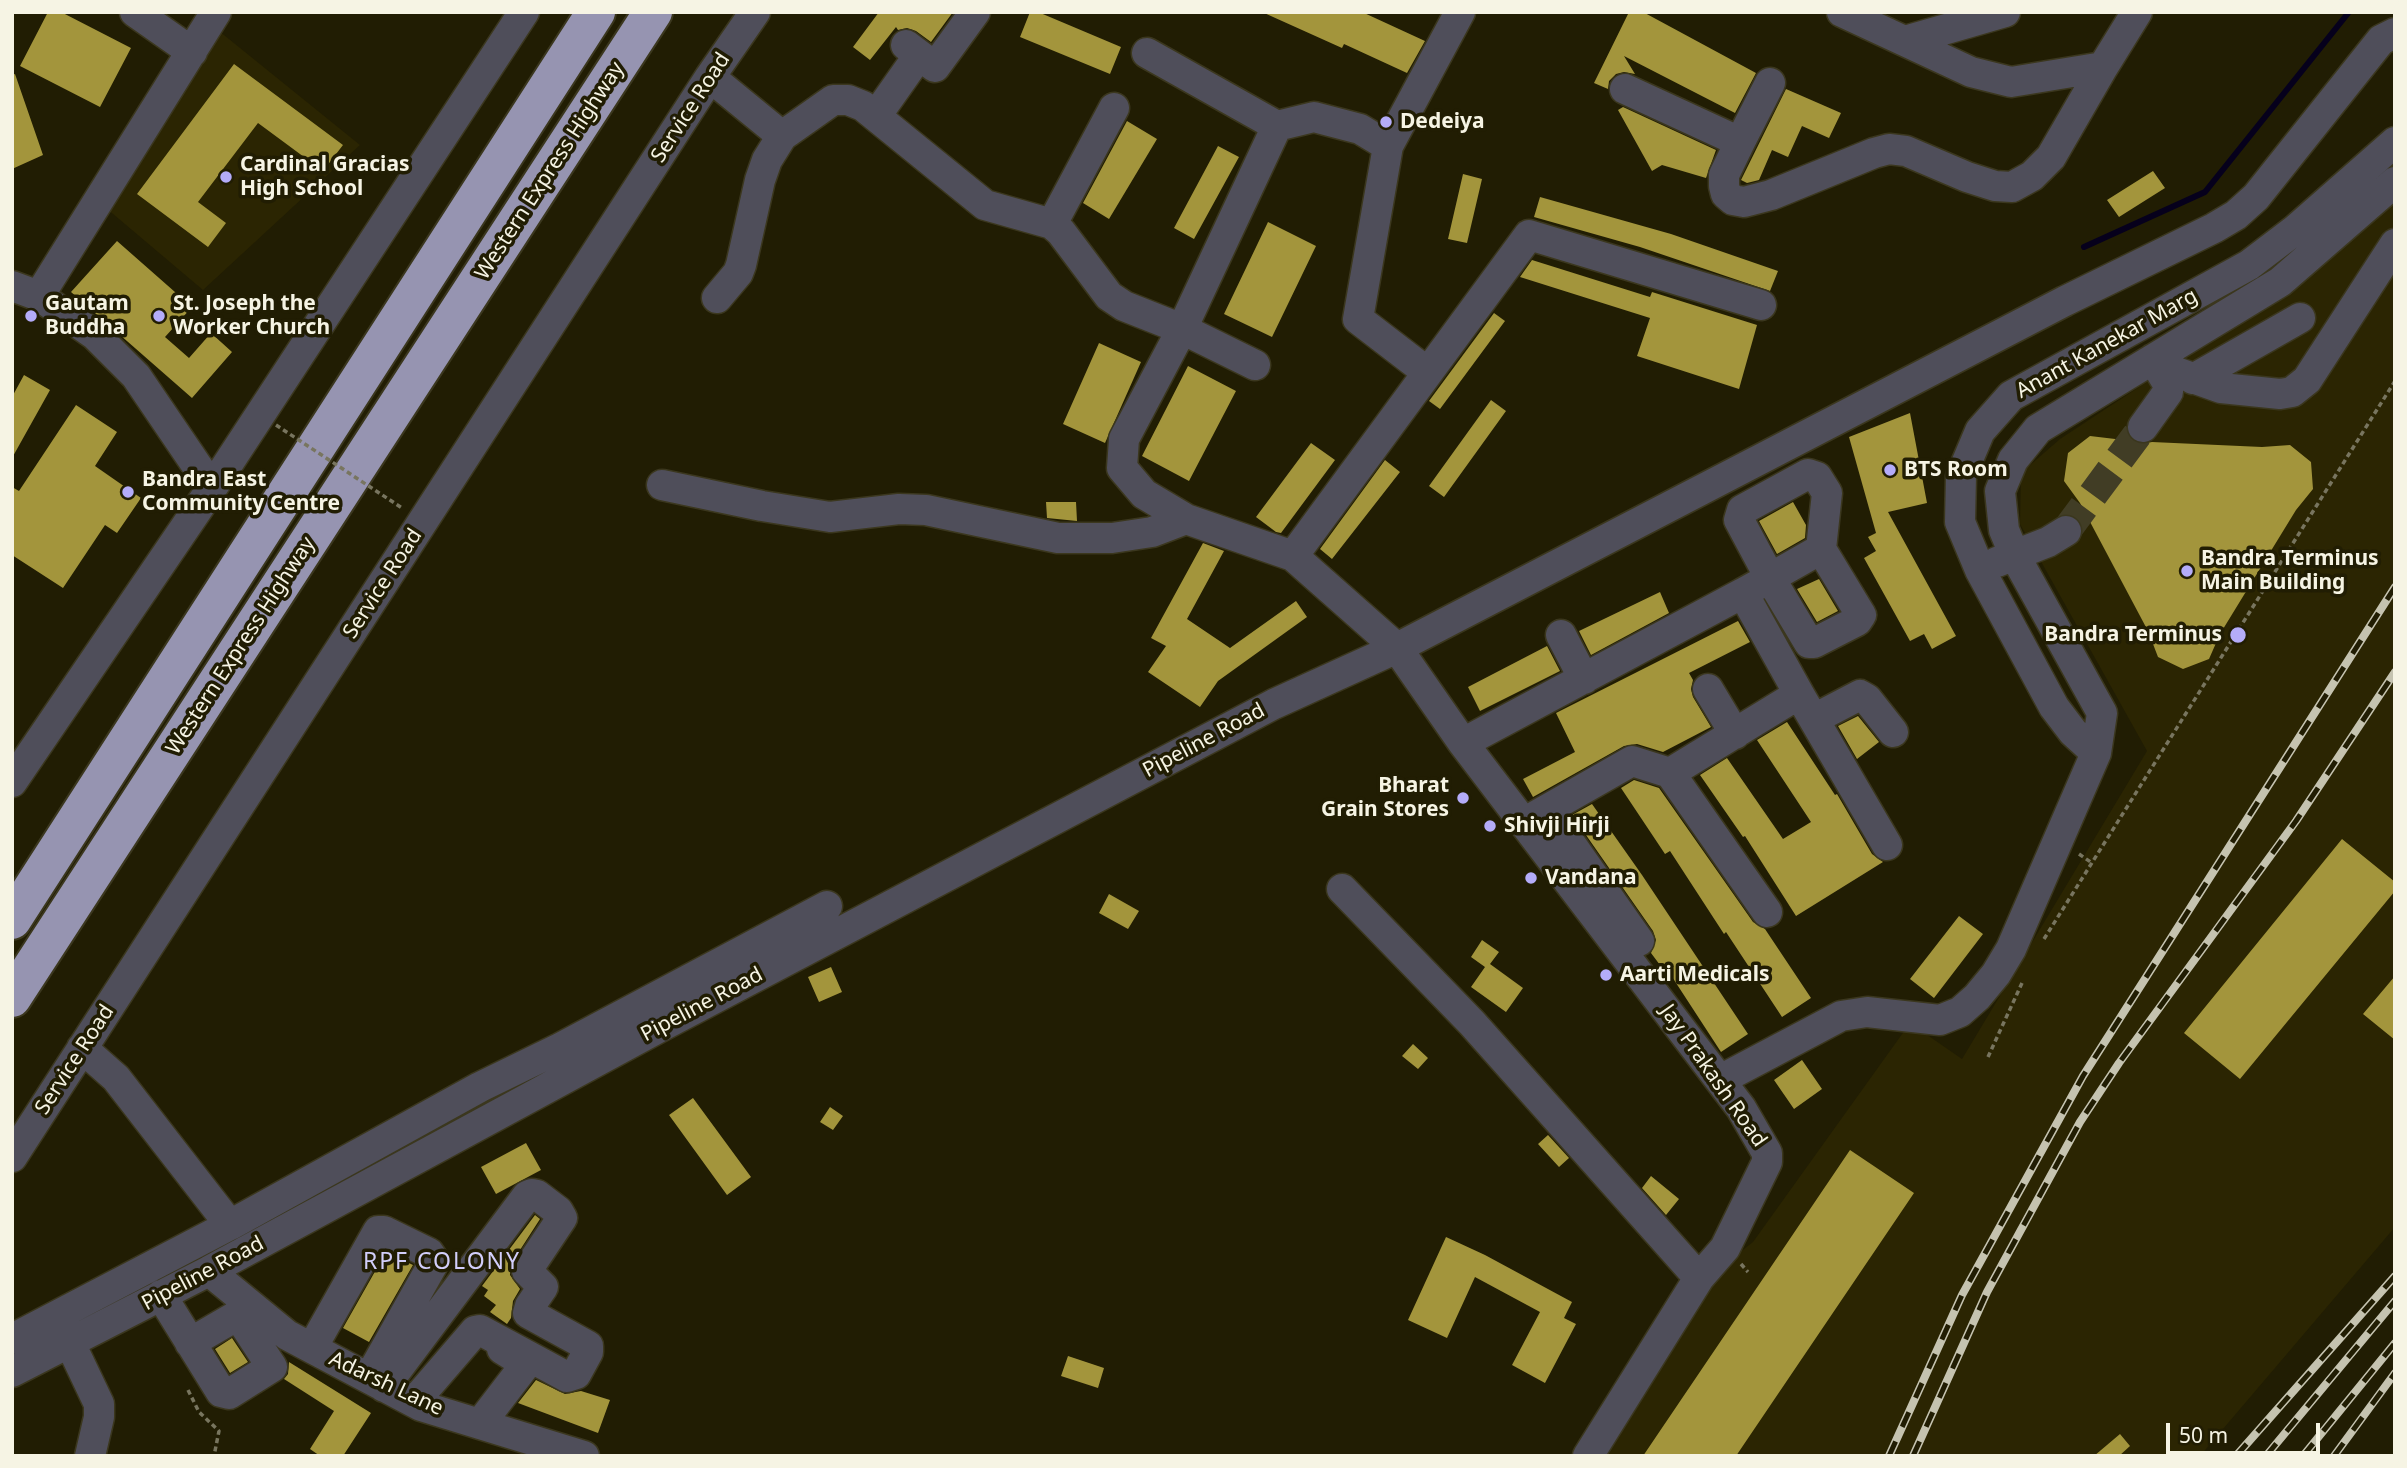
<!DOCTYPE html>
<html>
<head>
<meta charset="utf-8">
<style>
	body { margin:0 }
	#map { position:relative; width:2407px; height:1468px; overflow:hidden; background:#211d03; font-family:"Noto Sans",sans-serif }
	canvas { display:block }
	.frame { position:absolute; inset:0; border:14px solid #f6f4e4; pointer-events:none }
	.scale { position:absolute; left:2166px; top:1423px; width:154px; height:32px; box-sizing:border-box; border:4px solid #f6f4e4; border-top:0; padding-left:9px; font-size:21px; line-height:24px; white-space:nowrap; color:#f6f4e4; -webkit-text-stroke:5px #211d03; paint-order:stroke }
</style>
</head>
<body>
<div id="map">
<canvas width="2407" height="1468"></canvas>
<div class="frame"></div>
<div class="scale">50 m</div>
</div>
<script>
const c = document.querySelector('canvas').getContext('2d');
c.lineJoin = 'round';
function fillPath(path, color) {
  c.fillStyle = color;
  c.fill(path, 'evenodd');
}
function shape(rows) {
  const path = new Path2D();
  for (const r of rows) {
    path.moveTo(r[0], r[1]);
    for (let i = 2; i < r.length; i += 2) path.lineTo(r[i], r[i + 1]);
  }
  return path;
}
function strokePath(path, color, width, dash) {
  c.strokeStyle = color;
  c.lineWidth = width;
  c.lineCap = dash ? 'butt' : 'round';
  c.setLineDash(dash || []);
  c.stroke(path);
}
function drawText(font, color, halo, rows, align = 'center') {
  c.font = font + ' "Noto Sans",sans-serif';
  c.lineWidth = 7;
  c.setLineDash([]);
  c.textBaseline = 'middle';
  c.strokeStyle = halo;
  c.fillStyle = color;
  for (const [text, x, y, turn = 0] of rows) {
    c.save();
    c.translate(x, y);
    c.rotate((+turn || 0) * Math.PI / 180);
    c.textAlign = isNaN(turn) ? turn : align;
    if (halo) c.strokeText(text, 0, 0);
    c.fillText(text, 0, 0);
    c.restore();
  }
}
const built = shape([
	[219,31,360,145,203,290,106,208],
	[2395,198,2395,1227,2200,1456,1603,1456,1712,1274,1753,1242,1910,1023,1962,1059,2147,751,2020,524,2021,473,2060,439,2271,300]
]);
const stream = shape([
	[2084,247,2205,192,2349,12]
]);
const building = shape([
	[48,12,61,12,131,48,100,107,20,66],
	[879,12,953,12,931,42,916,31,907,28,898,30,896,27,870,60,853,47],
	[1030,12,1038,12,1121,47,1110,74,1020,37],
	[1262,12,1362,12,1425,41,1407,73,1344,44,1342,48],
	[1629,12,1643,12,1756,73,1735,113,1624,56,1635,74,1624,72,1616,74,1609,81,1608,89,1594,83],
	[234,64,343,145,323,171,258,123,198,202,226,223,208,247,137,194],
	[15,74,43,155,12,169,12,75],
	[1786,89,1841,113,1829,138,1802,126,1788,157,1772,150,1759,180,1747,183,1741,180],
	[1623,107,1716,150,1706,178,1662,165,1652,171,1618,110],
	[1127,121,1157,139,1109,219,1083,203],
	[1218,146,1239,157,1194,239,1174,228],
	[2153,171,2165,188,2119,217,2107,200],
	[1463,174,1482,179,1467,243,1448,239],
	[1540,197,1671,234,1778,271,1770,291,1640,247,1534,217],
	[1268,222,1316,246,1272,337,1224,314],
	[117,241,192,307,165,337,189,358,211,333,232,352,192,398,71,292],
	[1532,260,1650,297,1652,292,1757,325,1739,389,1637,356,1650,318,1520,277],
	[1494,313,1505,321,1440,409,1429,401],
	[1099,343,1141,362,1105,443,1063,424],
	[1188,366,1236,391,1189,481,1142,456],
	[24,375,50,390,12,458,12,397],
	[1491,400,1506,411,1444,497,1429,486],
	[76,405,117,432,95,466,141,498,117,533,105,525,63,588,12,555,12,487,19,491],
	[1910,413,1927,503,1888,512,1956,636,1932,649,1924,634,1910,641,1864,558,1876,551,1868,537,1876,533,1849,437],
	[2090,436,2132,441,2142,444,2152,442,2262,447,2290,445,2311,462,2313,489,2296,510,2220,634,2209,659,2183,669,2158,657,2148,631,2080,503,2064,481,2068,453],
	[1311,443,1335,460,1281,533,1276,532,1256,517],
	[1385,460,1400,472,1332,559,1320,549],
	[1046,502,1076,502,1077,521,1047,518],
	[1793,502,1806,525,1805,538,1777,554,1759,521],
	[1203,543,1224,551,1187,619,1230,648,1296,601,1307,617,1218,681,1200,707,1148,672,1166,646,1151,638],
	[1819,579,1838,611,1817,622,1797,589],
	[1660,592,1669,613,1591,655,1579,631],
	[1738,621,1750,642,1689,673,1693,680,1691,689,1693,697,1711,727,1663,752,1637,744,1624,746,1533,797,1523,779,1575,752,1556,713],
	[1547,646,1560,671,1480,711,1468,687],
	[1858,716,1879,742,1857,759,1838,726],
	[1787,722,1835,795,1837,794,1872,854,1883,862,1796,916,1745,836,1743,837,1700,775,1727,758,1783,839,1811,822,1757,740],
	[1634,780,1659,788,1753,922,1765,929,1811,998,1782,1017,1726,932,1724,934,1670,851,1665,854,1621,788],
	[1592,804,1642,875,1748,1034,1721,1052,1663,963,1660,965,1651,953,1656,940,1653,931,1572,815],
	[2342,839,2395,882,2395,891,2240,1079,2184,1033],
	[1109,894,1139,911,1128,929,1099,913],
	[1959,916,1983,934,1934,998,1910,979],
	[1482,940,1499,952,1490,964,1523,988,1506,1012,1471,987,1485,967,1471,957],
	[831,967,842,992,819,1002,808,977],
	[2395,976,2395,1040,2363,1014],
	[1413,1044,1428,1058,1418,1069,1402,1056],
	[1802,1060,1822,1089,1794,1109,1774,1080],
	[693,1098,751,1177,727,1195,669,1115],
	[830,1107,843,1116,833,1130,820,1122],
	[1548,1135,1569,1158,1559,1167,1538,1144],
	[526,1143,541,1170,496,1194,481,1167],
	[1850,1150,1914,1193,1736,1456,1643,1456],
	[1651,1176,1679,1199,1666,1215,1642,1188],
	[535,1215,540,1219,511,1264,510,1275,520,1289,513,1301,511,1318,507,1324,490,1312,496,1305,484,1296,488,1290,482,1286],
	[1446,1237,1485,1255,1572,1302,1564,1318,1576,1324,1545,1383,1512,1365,1540,1312,1475,1277,1447,1338,1408,1320],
	[386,1252,413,1265,369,1342,343,1328],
	[232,1338,248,1362,230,1373,215,1349],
	[1068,1356,1104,1368,1098,1388,1061,1376],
	[289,1362,371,1413,343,1456,320,1456,310,1449,334,1411,284,1379,288,1374],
	[536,1380,565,1394,581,1391,610,1400,598,1433,518,1403],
	[2120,1434,2130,1446,2119,1456,2094,1456]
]);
const minorTunnel = shape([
	[2066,531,2143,427]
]);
const path = shape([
	[2079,854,2092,863],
	[2044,939,2395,381],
	[1988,1057,2022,983],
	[1741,1264,1748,1272],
	[188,1390,199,1412,219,1431,214,1456]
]);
const minor = shape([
	[135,12,192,52],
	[1905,41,2005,12],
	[906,45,935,67,975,12],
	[1147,53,1277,126,1314,117,1360,129,1388,146],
	[2103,67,2137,12],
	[710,77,782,136,767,160,760,180,741,265,738,273,717,298],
	[1625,89,1740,142,1724,175,1724,186,1726,194,1733,200,1744,202,1771,195,1874,153,1889,149,1906,151,1967,177,1995,186,2012,187,2032,176,2051,157,2103,67,2011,82,1971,72,1842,12],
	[876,116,919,55],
	[1277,126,1182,329,1124,439,1122,468,1144,494,1186,519,1293,556],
	[782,136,833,100,848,100,863,106,985,205,1052,224,1061,232,1109,296,1124,306,1182,329,1255,365],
	[1740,142,1770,83],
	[1052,224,1114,108],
	[12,286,39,296,95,335,136,376,212,488],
	[39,296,216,12],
	[2159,366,2221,388,2280,394,2292,392,2307,380,2395,244],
	[1427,372,1358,319,1388,146,1460,12],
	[2193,379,2300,318],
	[2143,427,2168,392,2168,384,2153,359],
	[662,485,762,506,830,517,899,509,926,510,1058,538,1112,538,1152,532,1186,519],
	[1997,562,2048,542,2066,531],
	[1743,593,1770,578,1821,549,1827,493,1817,477,1808,474,1742,510,1739,520,1770,578,1809,643,1814,643,1857,621,1861,615,1821,549],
	[1561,635,1584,679],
	[1708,689,1735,734],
	[1799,694,1887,845],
	[1814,719,1860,695,1867,699,1893,732],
	[1463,743,1743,593,1799,694,1670,773,1632,761,1525,822],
	[2096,753,2073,732,2054,707,1980,570,1960,522,1961,476,1980,431,2011,396,2249,265,2295,230,2395,142],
	[1670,773,1767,912],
	[12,782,212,488,524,12],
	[1547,810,1639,941],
	[1342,889,1472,1023,1699,1278],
	[82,1048,116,1078,230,1225,480,1087,560,1048,827,906],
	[1720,1080,1841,1016,1867,1012,1940,1020,1960,1012,1977,997,1996,974,2011,949,2096,753,2102,713,2014,554,2004,530,2000,491,2013,460,2038,429,2280,282,2395,182],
	[12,1157,710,77,755,12],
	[209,1271,287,1335,421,1406,584,1456],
	[161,1295,221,1392,229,1394,272,1367,238,1315,190,1343],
	[12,1339,230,1225],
	[70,1343,99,1404,99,1417,90,1456],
	[312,1348,378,1231,384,1231,429,1253,433,1259,432,1266,369,1378],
	[12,1372,209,1271,660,1027,1274,704,1397,648,2065,301,2214,228,2236,215,2256,197,2381,40,2395,33],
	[384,1387,527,1196,532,1194,537,1195,558,1211,562,1218,528,1269,527,1271,543,1287,530,1306,528,1313,588,1346,588,1352,576,1374,567,1377,480,1330,475,1331,414,1402],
	[480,1424,526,1364,502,1349],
	[1588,1456,1699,1278,1725,1248,1767,1162,1767,1153,1741,1108,1463,743,1397,648,1293,556,1529,235,1761,305]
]);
const highway = shape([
	[12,920,596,12],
	[12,998,653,12]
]);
const rail = shape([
	[1889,1456,1962,1295,2083,1076,2395,587],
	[1913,1456,1987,1292,2080,1122,2119,1063,2296,821,2395,672],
	[2236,1456,2395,1276],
	[2266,1456,2395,1301],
	[2303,1456,2395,1343],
	[2334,1456,2395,1373]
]);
const pathBridge = shape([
	[276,425,402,508]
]);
const markers = [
	[1386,122,7,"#b4acf9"],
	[226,177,7,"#b4acf9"],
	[31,316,7,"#b4acf9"],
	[159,316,7,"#b4acf9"],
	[1890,470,7,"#b4acf9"],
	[128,492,7,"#b4acf9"],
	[2187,571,7,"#b4acf9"],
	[2238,635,9,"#b4acf9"],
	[1463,798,7,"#b4acf9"],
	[1490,826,7,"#b4acf9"],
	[1531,878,7,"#b4acf9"],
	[1606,975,7,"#b4acf9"]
];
const streetNames = [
	["Service Road",691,108,-57],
	["Western Express Highway",550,171,-57],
	["Anant Kanekar Marg",2107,344,-29],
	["Service Road",383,584,-57],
	["Western Express Highway",241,646,-57],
	["Pipeline Road",1204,741,-28],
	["Pipeline Road",702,1005,-28],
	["Service Road",75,1060,-57],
	["Jay Prakash Road",1713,1076,55],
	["Pipeline Road",203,1274,-28],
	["Adarsh Lane",386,1384,25]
];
const poiNames = [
	["Dedeiya",1400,122],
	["Cardinal Gracias",240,165],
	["High School",240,189],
	["Gautam",45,304],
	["Buddha",45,328],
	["St. Joseph the",173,304],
	["Worker Church",173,328],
	["BTS Room",1904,470],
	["Bandra East",142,480],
	["Community Centre",142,504],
	["Bandra Terminus",2201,559],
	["Main Building",2201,583],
	["Bandra Terminus",2222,635,"right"],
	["Bharat",1449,786,"right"],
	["Grain Stores",1449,810,"right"],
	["Shivji Hirji",1504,826],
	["Vandana",1545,878],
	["Aarti Medicals",1620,975]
];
const neighbourhoodNames = [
	["RPF COLONY",442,1262]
];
fillPath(built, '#2b2502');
strokePath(stream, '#06001c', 6);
fillPath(building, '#a3953c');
strokePath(minorTunnel, '#413d25', 30, [30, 15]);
strokePath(minor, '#3b371e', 33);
strokePath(highway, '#3b371e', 42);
strokePath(path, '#78755f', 3.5, [5, 3.5]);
strokePath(minor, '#4f4e5a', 30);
strokePath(highway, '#9694b1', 38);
strokePath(rail, '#c5c3b0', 8);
strokePath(rail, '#211d03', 5, [16]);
strokePath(pathBridge, '#78755f', 3.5, [5, 3.5]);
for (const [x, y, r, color] of markers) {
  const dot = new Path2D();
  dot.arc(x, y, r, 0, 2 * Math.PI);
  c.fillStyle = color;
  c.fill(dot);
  strokePath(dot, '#211d03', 2.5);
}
drawText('21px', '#f6f4e4', '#211d03', streetNames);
drawText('bold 21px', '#f6f4e4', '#211d03', poiNames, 'left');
c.letterSpacing = '2px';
drawText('23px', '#d2cefa', '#211d03', neighbourhoodNames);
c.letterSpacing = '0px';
</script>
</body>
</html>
